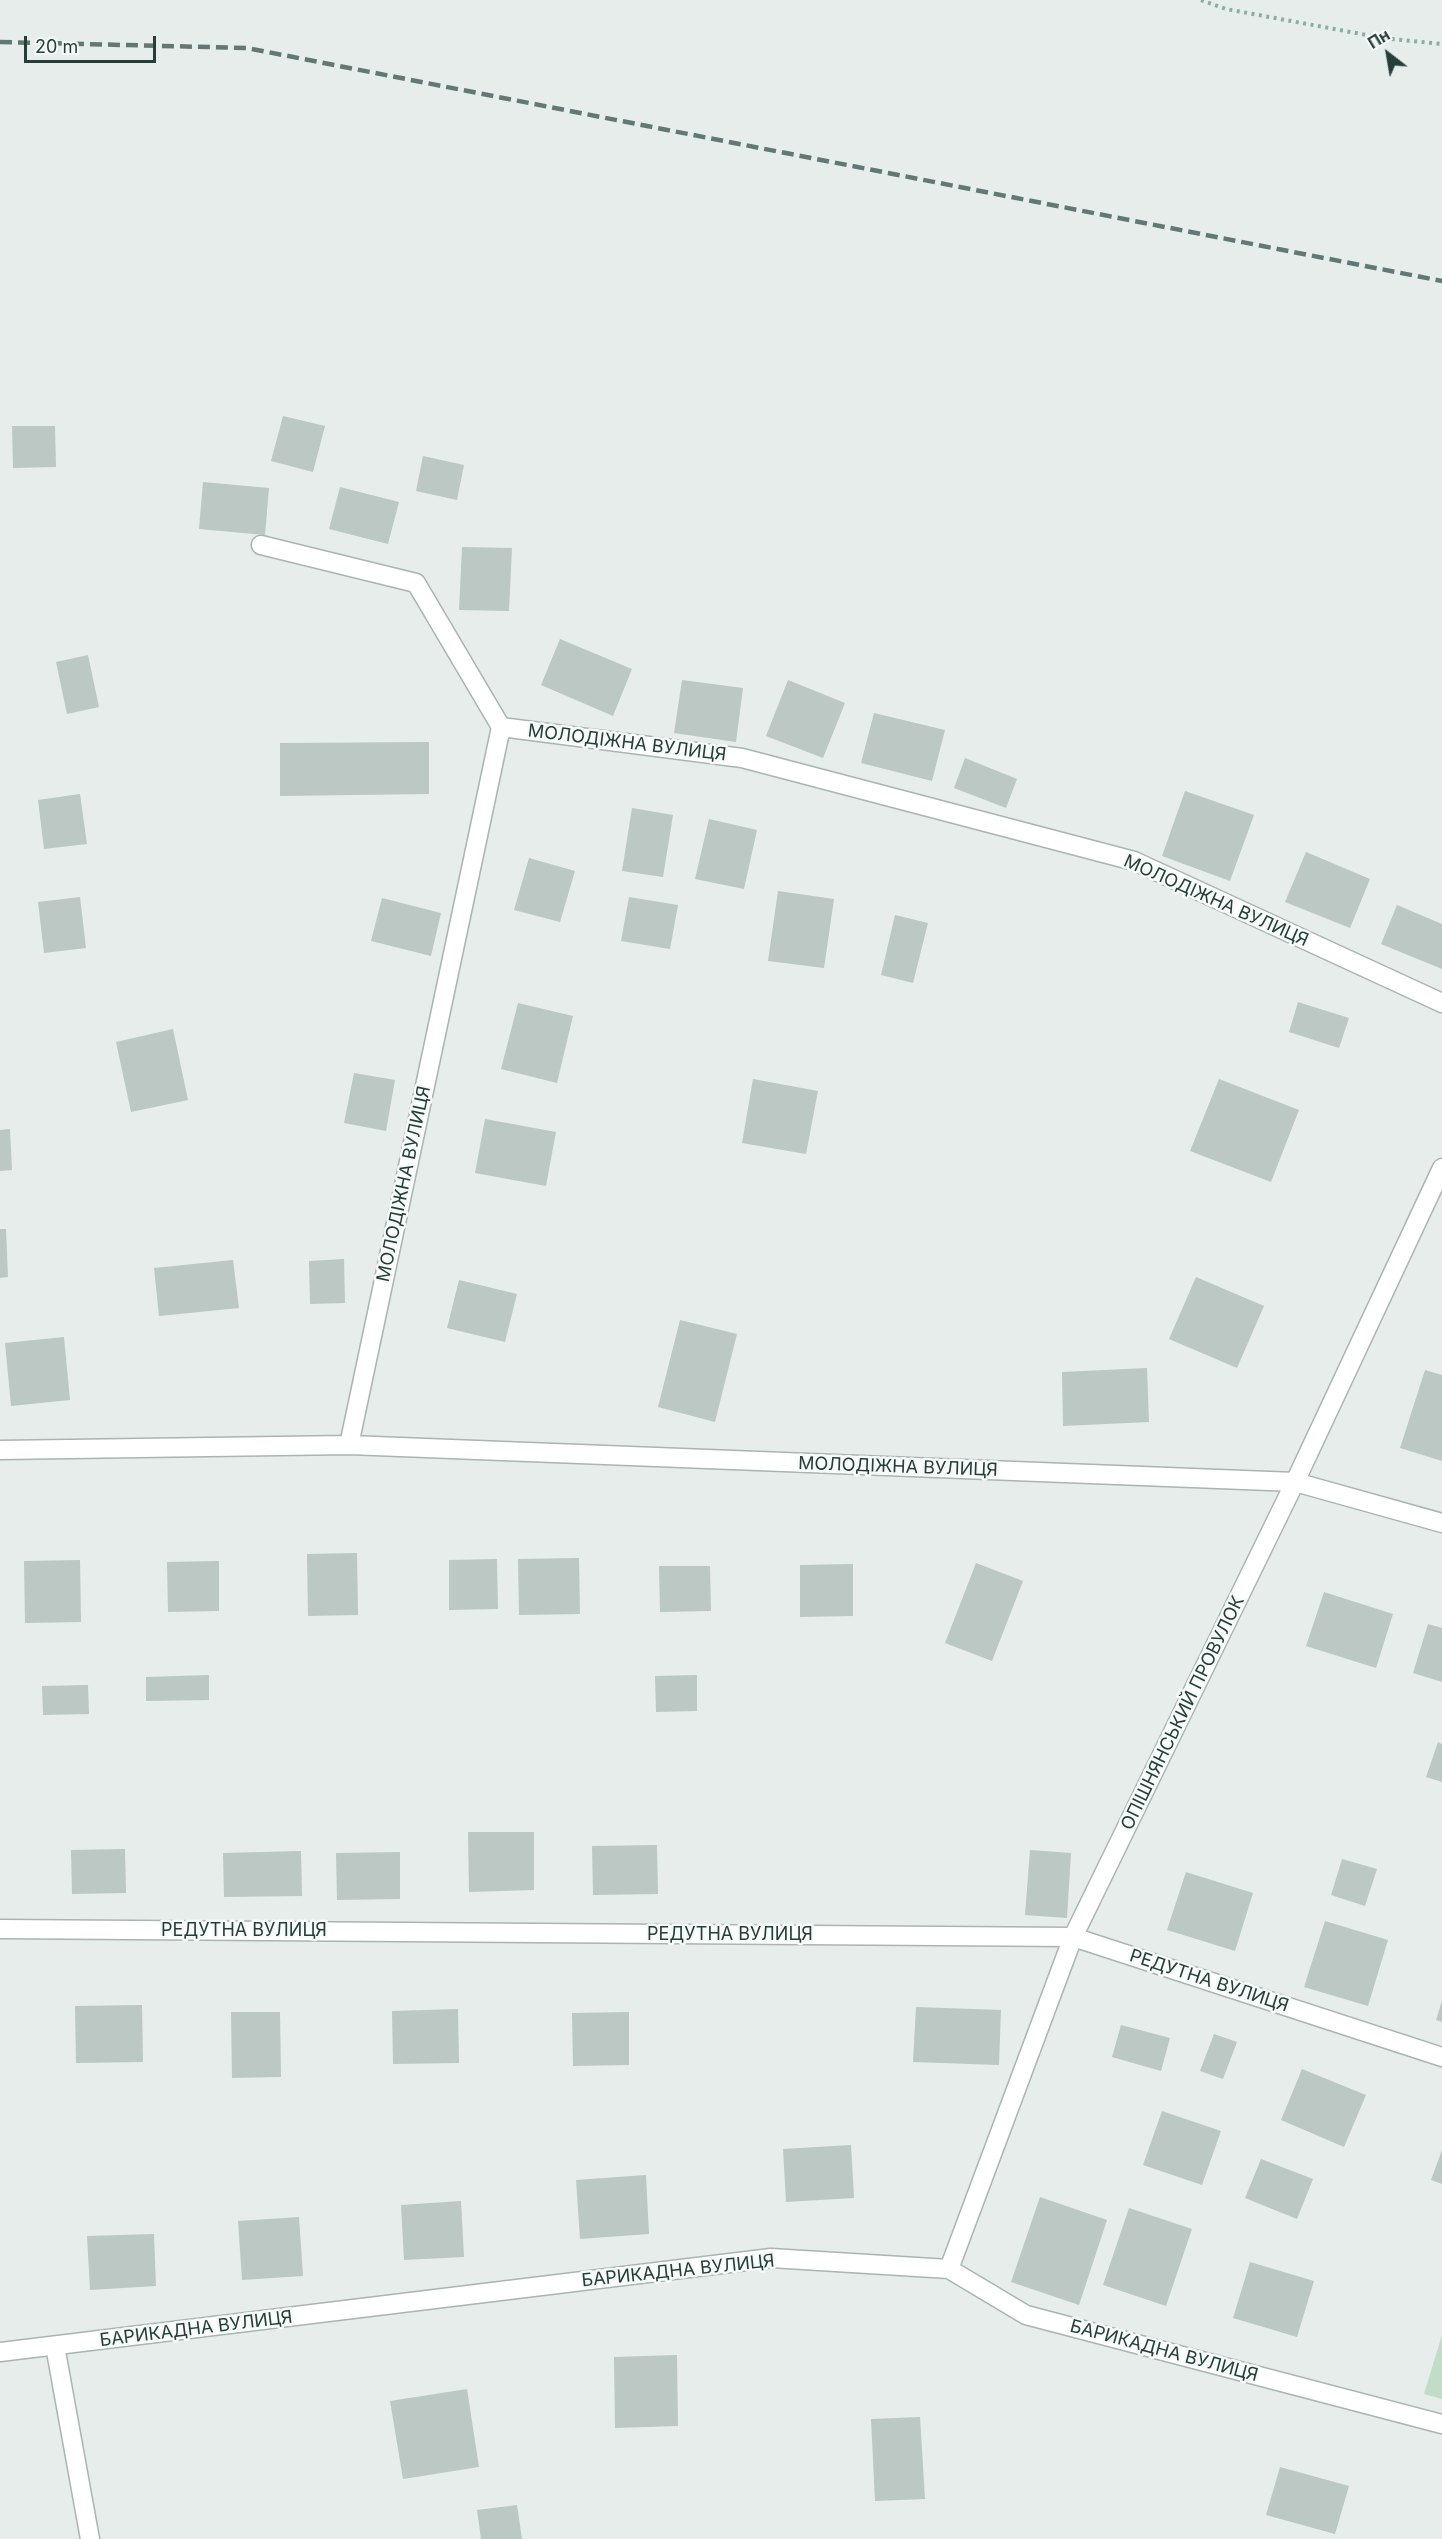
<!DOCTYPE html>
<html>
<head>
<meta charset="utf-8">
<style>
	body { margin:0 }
	#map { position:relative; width:1442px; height:2539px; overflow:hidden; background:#e6edea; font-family:Inter,sans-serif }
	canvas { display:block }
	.north { position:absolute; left:1358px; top:24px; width:60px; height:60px; -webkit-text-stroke:4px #f6faf8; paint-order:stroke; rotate:329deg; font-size:16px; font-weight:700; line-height:24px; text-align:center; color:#263e39 }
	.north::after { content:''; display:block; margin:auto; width:21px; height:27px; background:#263e39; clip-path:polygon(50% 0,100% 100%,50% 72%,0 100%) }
	.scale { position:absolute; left:24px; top:36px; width:132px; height:27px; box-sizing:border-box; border:3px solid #263e39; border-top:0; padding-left:8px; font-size:18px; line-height:21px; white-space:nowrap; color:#263e39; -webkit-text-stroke:4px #f6faf8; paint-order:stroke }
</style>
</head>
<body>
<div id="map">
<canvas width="1442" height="2539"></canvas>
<div class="north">Пн</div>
<div class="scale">20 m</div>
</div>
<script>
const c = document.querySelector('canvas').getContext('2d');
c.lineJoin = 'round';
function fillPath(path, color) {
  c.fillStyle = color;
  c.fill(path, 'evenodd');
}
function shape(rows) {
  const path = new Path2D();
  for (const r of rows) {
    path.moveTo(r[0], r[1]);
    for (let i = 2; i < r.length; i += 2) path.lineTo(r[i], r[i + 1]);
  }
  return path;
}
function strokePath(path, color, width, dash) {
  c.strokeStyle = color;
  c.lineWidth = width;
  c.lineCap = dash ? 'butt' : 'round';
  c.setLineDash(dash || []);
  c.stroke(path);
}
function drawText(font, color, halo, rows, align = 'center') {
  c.font = font + ' Inter,sans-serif';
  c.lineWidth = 5;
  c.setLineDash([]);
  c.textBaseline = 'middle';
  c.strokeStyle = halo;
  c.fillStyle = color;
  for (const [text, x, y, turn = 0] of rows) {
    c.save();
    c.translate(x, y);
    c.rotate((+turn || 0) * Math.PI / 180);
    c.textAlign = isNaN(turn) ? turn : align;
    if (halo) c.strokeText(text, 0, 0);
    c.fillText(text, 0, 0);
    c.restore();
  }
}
const green = shape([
	[1442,2335,1442,2399,1424,2394]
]);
const building = shape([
	[283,416,325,426,313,472,271,461],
	[12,426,55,426,56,467,13,468],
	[423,456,464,465,457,500,416,491],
	[203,482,269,488,265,535,199,529],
	[340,487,399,502,388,544,329,529],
	[462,547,512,548,509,611,459,610],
	[560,639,632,669,613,716,541,685],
	[88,655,99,707,67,714,56,662],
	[682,680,743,688,736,742,674,733],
	[788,680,845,703,823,758,766,736],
	[874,713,945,730,932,781,861,763],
	[429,742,429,794,280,796,280,743],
	[965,758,1017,779,1006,808,954,788],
	[1185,791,1254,815,1230,881,1162,856],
	[80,794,87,844,44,849,38,800],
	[632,808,673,815,663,877,622,871],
	[709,819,757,830,744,889,695,879],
	[1306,852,1370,879,1350,928,1285,902],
	[529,858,575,871,560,922,514,910],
	[778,891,834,899,824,968,768,961],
	[80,897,86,948,44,953,38,902],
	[629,897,678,905,670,949,621,941],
	[382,898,441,913,431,956,371,941],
	[1397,905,1442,924,1442,969,1381,944],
	[895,915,928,923,913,983,881,975],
	[1298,1002,1349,1018,1339,1048,1289,1032],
	[518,1003,573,1016,557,1083,501,1069],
	[173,1029,188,1100,131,1112,116,1042],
	[354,1073,395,1080,386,1131,344,1123],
	[753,1079,818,1091,806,1154,742,1143],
	[1219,1079,1299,1110,1271,1182,1190,1151],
	[485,1119,556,1132,546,1186,475,1173],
	[10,1129,12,1170,0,1171,0,1130],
	[0,1229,6,1229,8,1277,0,1278],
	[344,1259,345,1303,310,1304,309,1261],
	[233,1260,239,1308,159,1316,154,1268],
	[1196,1277,1264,1306,1237,1368,1169,1339],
	[459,1280,517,1294,505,1342,447,1328],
	[680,1320,737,1334,715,1422,658,1407],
	[64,1337,70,1400,11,1406,5,1343],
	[1147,1368,1149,1422,1063,1426,1062,1372],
	[1425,1370,1442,1375,1442,1461,1400,1448],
	[357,1553,358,1615,308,1616,307,1554],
	[579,1558,580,1614,519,1615,518,1559],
	[497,1559,498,1609,449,1610,449,1560],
	[80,1560,81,1622,25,1623,24,1561],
	[219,1561,219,1611,168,1612,167,1562],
	[976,1563,1023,1581,992,1661,945,1643],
	[853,1564,853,1616,800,1617,800,1565],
	[659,1566,710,1566,711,1611,660,1612],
	[1324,1592,1393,1614,1376,1668,1306,1646],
	[1428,1624,1442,1628,1442,1682,1413,1673],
	[209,1675,209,1700,146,1701,146,1677],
	[697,1675,697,1711,656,1712,655,1676],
	[88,1685,89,1714,43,1715,42,1686],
	[1438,1742,1442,1744,1442,1782,1426,1777],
	[468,1832,534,1832,534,1890,469,1892],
	[657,1845,658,1894,593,1895,592,1846],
	[125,1849,126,1893,72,1894,71,1850],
	[1030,1850,1071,1853,1067,1918,1025,1915],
	[301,1851,302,1896,224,1897,223,1853],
	[400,1852,400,1899,337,1900,336,1853],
	[1342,1859,1377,1869,1365,1906,1331,1895],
	[1186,1872,1253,1893,1235,1951,1167,1930],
	[1325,1921,1388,1940,1368,2006,1304,1987],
	[1442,2001,1442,2022,1436,2020],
	[142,2005,143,2062,76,2063,75,2006],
	[916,2007,1001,2010,999,2065,913,2062],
	[458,2009,459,2063,393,2064,392,2011],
	[231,2012,280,2012,281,2077,232,2078],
	[629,2012,629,2065,573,2066,572,2013],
	[1121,2025,1170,2038,1161,2071,1112,2057],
	[1214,2034,1237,2042,1223,2079,1200,2071],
	[1302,2069,1366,2095,1344,2147,1281,2120],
	[1162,2111,1221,2131,1202,2185,1143,2165],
	[851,2145,854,2198,786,2202,783,2149],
	[1442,2150,1442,2184,1431,2180],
	[1261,2159,1313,2179,1297,2219,1245,2198],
	[646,2175,649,2234,580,2239,576,2180],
	[1040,2197,1107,2220,1079,2305,1011,2282],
	[461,2201,464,2257,404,2260,401,2205],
	[1129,2208,1192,2229,1166,2306,1103,2285],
	[299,2217,303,2276,242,2280,238,2221],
	[154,2234,156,2286,90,2290,87,2236],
	[1250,2262,1314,2281,1297,2337,1233,2318],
	[677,2355,678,2426,615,2428,614,2357],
	[467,2389,479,2467,403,2479,390,2401],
	[920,2417,925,2499,875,2501,871,2419],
	[1280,2467,1349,2486,1335,2534,1266,2515],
	[517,2505,522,2539,481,2539,477,2510]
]);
const path = shape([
	[1201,0,1226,9,1383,38,1442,44]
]);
const service = shape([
	[261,545,416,583,501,727],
	[55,2346,90,2539]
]);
const minor = shape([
	[349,1445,501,727,742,758,1134,861,1442,1003],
	[0,1450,349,1445,1295,1482,1442,1523],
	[0,1929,1073,1937,1442,2057],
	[949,2269,1073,1937,1295,1482,1442,1168],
	[0,2352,771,2258,949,2269,1026,2315,1442,2424]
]);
const rail = shape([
	[0,42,247,48,1442,281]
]);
const streetNames = [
	["МОЛОДІЖНА ВУЛИЦЯ",627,743,7],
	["МОЛОДІЖНА ВУЛИЦЯ",1216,901,24],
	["МОЛОДІЖНА ВУЛИЦЯ",404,1184,-78],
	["МОЛОДІЖНА ВУЛИЦЯ",898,1467,2],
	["ОПІШНЯНСЬКИЙ ПРОВУЛОК",1183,1713,-64],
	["РЕДУТНА ВУЛИЦЯ",244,1931],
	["РЕДУТНА ВУЛИЦЯ",730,1935],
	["РЕДУТНА ВУЛИЦЯ",1209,1981,18],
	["БАРИКАДНА ВУЛИЦЯ",678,2271,-6],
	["БАРИКАДНА ВУЛИЦЯ",196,2329,-7],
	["БАРИКАДНА ВУЛИЦЯ",1164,2351,15]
];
fillPath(green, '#c1dcc9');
fillPath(building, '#bbc8c3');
strokePath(service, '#a9b5b1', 21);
strokePath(minor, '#a9b5b1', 21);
strokePath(path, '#89aea4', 4, [3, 4.5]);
strokePath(service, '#fff', 18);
strokePath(minor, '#fff', 18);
strokePath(rail, '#617974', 4.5, [12, 6]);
drawText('18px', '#263e39', '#f6faf8', streetNames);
</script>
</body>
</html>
